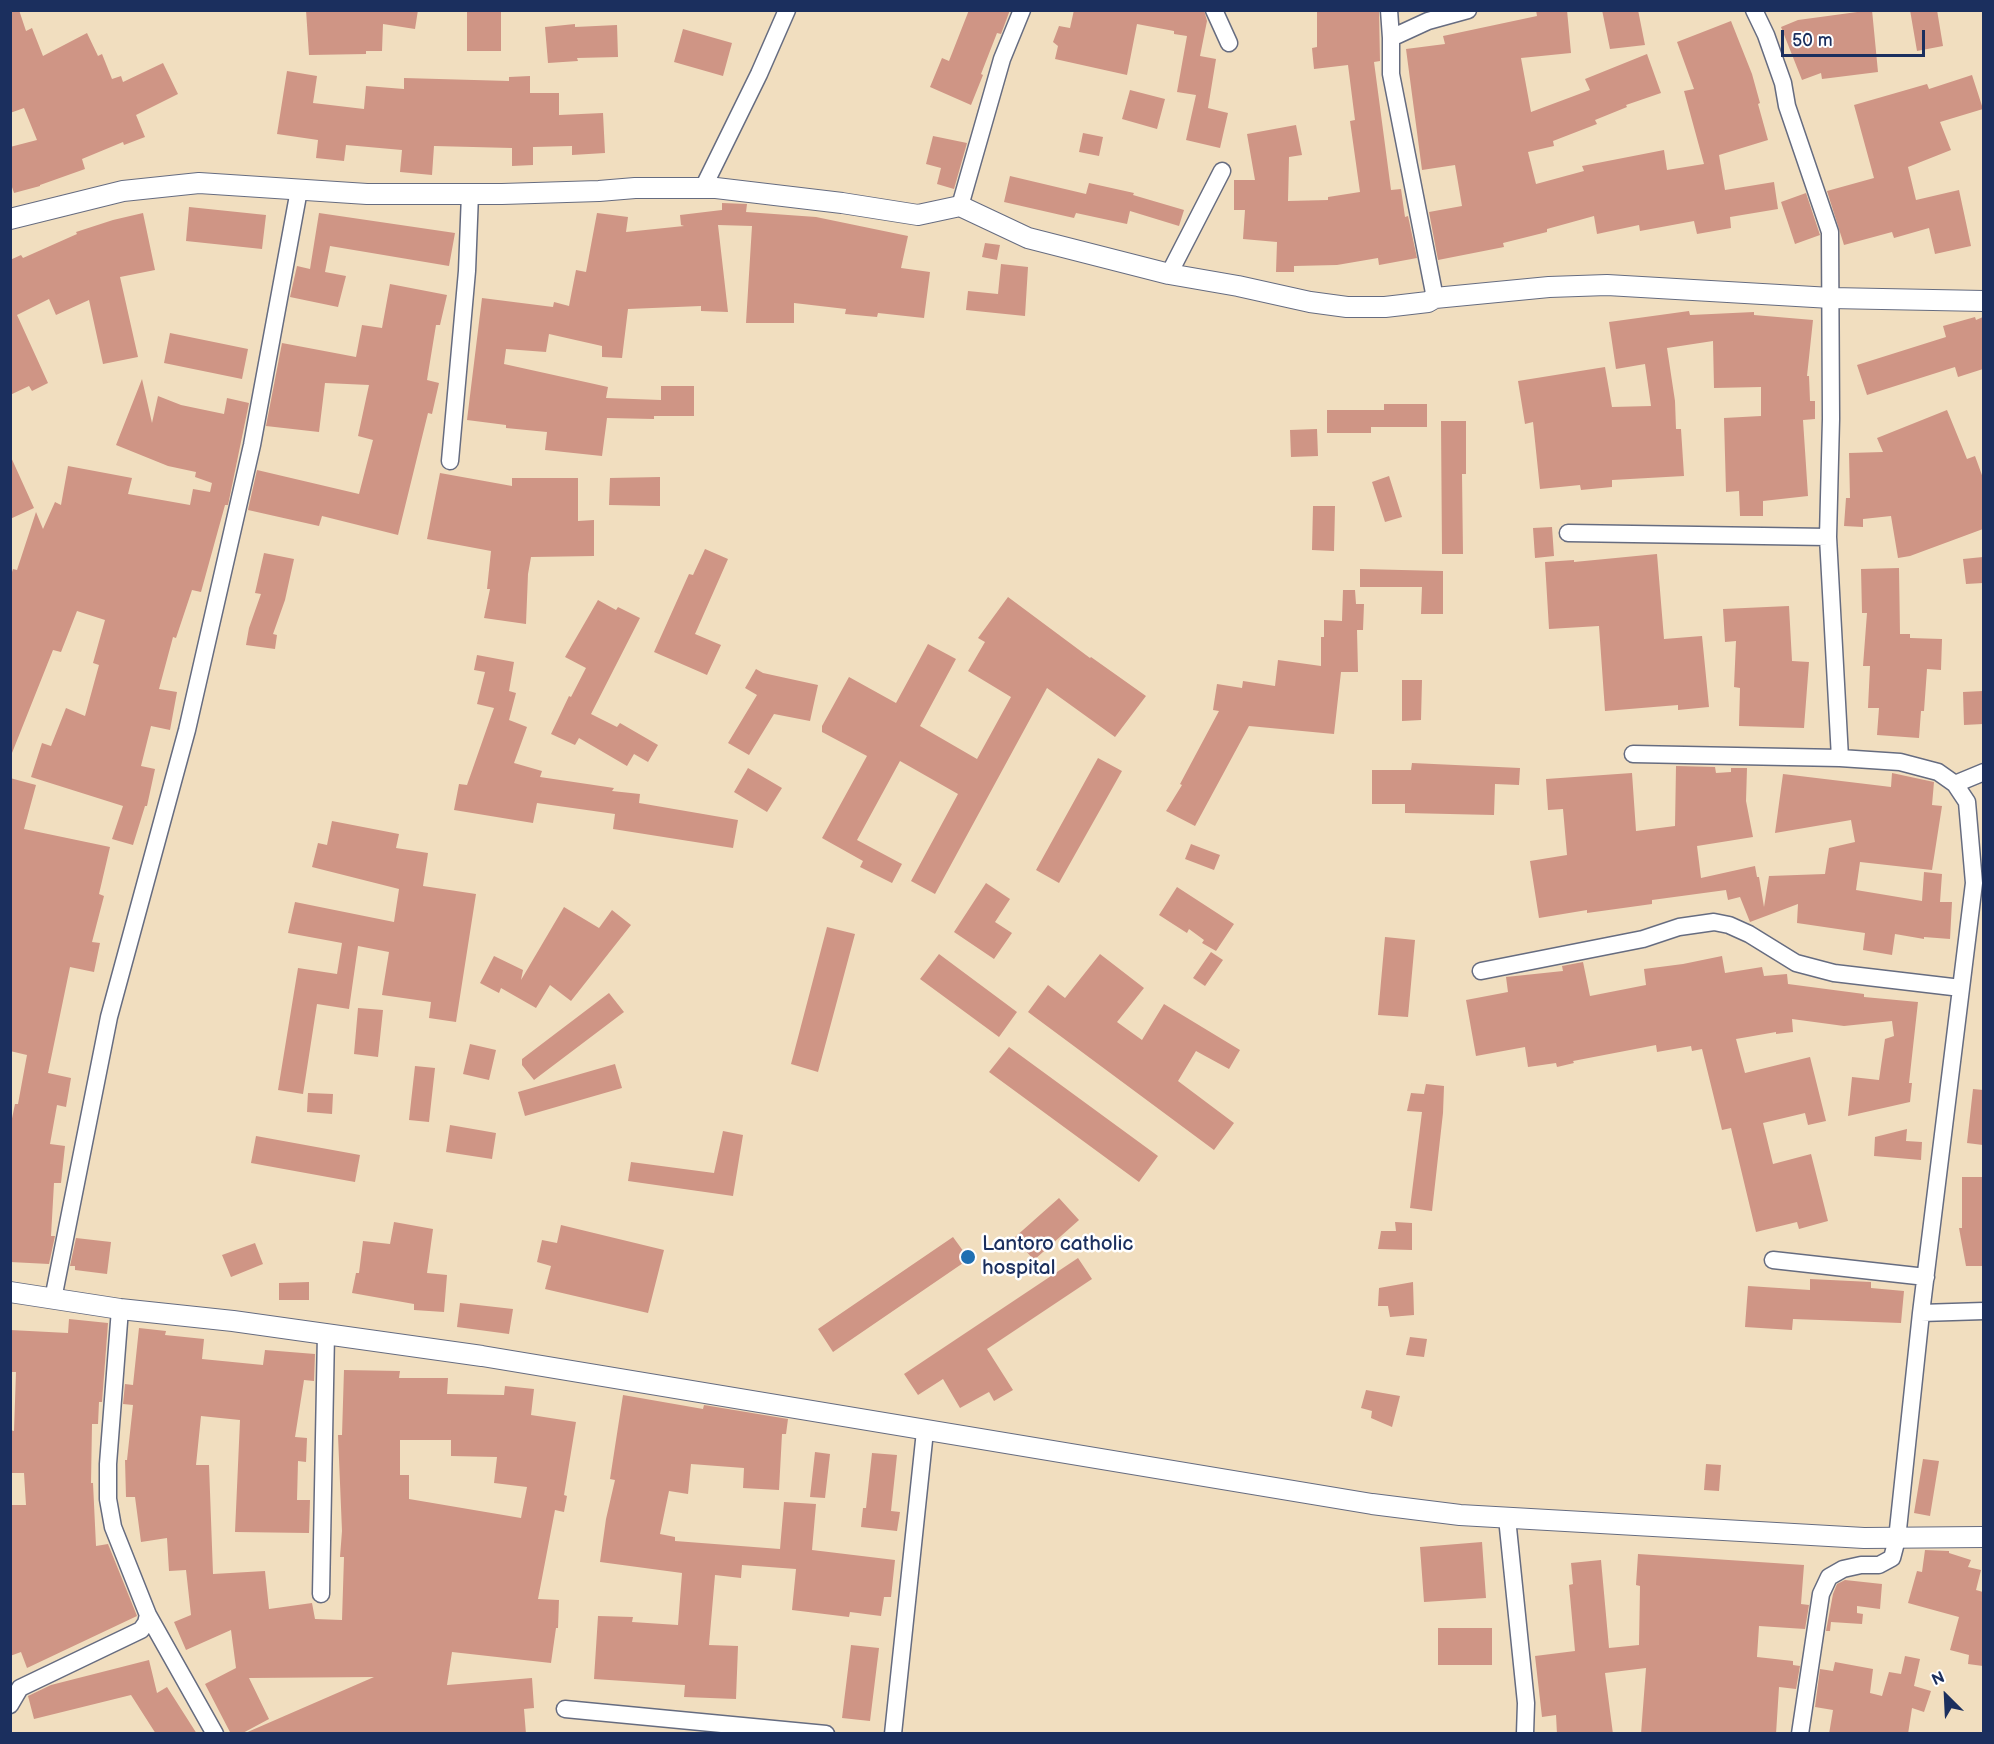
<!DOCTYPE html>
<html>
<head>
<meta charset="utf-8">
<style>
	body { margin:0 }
	#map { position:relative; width:1994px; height:1744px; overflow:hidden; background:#f1debf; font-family:"Balsamiq Sans",sans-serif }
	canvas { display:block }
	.frame { position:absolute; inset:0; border:12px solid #1b2f5e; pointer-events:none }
	.north { position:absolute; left:1916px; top:1666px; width:60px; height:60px; -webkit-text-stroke:4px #fff; paint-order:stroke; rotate:336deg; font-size:16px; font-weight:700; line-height:24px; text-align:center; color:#1b2f5e }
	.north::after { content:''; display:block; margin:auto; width:21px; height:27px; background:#1b2f5e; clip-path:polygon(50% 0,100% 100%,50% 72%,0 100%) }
	.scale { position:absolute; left:1781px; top:30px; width:144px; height:27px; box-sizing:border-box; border:3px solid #1b2f5e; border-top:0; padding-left:8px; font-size:18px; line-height:21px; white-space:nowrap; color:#1b2f5e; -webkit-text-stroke:4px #fff; paint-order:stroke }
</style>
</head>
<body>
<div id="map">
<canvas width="1994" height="1744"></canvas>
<div class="frame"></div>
<div class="north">N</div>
<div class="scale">50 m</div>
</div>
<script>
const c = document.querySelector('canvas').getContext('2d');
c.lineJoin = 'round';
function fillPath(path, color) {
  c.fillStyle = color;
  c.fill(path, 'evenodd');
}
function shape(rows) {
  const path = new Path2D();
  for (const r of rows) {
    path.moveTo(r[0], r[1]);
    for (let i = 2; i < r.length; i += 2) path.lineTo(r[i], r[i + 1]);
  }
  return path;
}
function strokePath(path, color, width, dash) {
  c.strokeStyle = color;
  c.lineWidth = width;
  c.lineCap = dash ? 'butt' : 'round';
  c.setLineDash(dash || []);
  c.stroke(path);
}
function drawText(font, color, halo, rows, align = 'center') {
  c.font = font + ' "Balsamiq Sans",sans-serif';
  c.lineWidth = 5;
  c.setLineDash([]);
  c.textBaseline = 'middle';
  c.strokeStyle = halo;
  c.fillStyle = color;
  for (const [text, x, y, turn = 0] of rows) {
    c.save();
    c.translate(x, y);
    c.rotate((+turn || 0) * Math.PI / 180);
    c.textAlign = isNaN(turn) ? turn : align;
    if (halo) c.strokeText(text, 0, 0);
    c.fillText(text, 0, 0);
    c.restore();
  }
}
const building = shape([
	[10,10,19,10,26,31,32,28,43,56,87,33,98,56,102,54,112,79,121,76,123,82,163,63,178,94,136,115,145,137,124,145,123,142,82,159,85,169,40,185,40,186,14,193,10,181,10,147,37,140,24,108,10,113],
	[306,10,418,10,415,29,383,24,382,51,366,51,366,54,309,55],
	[467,10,501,10,501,51,467,51],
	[969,10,1010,10,1001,34,997,33,981,74,983,75,971,105,930,87,942,58,949,61],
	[1074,10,1204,10,1207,21,1200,56,1216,59,1208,108,1228,113,1220,148,1186,140,1196,95,1177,92,1187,36,1174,34,1174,31,1137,24,1127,75,1055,59,1058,46,1053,42,1059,26,1070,28],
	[1317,10,1379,10,1380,61,1374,62,1391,190,1401,189,1405,217,1408,216,1417,258,1379,265,1378,258,1337,265,1294,266,1294,272,1276,272,1277,242,1243,239,1245,210,1234,210,1234,180,1255,180,1247,134,1296,125,1302,155,1289,157,1288,201,1328,200,1328,197,1360,192,1350,121,1355,120,1348,65,1314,69,1312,48,1317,47],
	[1536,10,1567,10,1571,53,1521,58,1531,112,1590,90,1585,79,1647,54,1661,93,1626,105,1627,107,1595,120,1597,124,1553,141,1554,146,1528,152,1536,184,1584,171,1582,166,1664,150,1667,170,1704,164,1684,91,1694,89,1677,42,1731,21,1752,74,1760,103,1758,104,1768,140,1719,155,1725,190,1774,182,1778,209,1730,217,1731,228,1697,234,1694,221,1640,231,1639,225,1597,234,1594,216,1547,229,1547,232,1503,243,1504,247,1438,260,1429,212,1462,206,1455,165,1422,170,1406,49,1445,44,1443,36,1537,16],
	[1602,10,1638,10,1645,45,1610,49],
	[1872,10,1878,72,1822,79,1821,73,1802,80,1781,27,1798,20],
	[1910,10,1937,10,1943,46,1917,51],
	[575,24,575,27,617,25,618,57,577,58,578,61,548,63,545,27],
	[683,29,732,43,723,76,674,62],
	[287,71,317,76,313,103,364,109,366,86,404,89,404,78,509,81,509,77,530,76,530,93,559,93,559,115,603,113,605,153,572,155,572,146,533,147,533,165,512,166,512,148,434,146,432,175,400,172,402,150,346,145,344,161,316,158,318,140,277,134],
	[1972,75,1983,109,1940,122,1951,150,1908,167,1916,200,1959,190,1971,246,1935,254,1929,228,1894,238,1892,232,1844,245,1827,191,1874,178,1854,105,1927,84,1929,89],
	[1130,90,1165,99,1157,129,1122,119],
	[1083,133,1103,137,1099,156,1079,152],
	[933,136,967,143,954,189,937,184,941,168,926,164],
	[1010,176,1086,194,1089,183,1134,193,1133,195,1184,210,1179,226,1130,211,1127,224,1076,213,1074,218,1004,202],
	[1806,193,1820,235,1795,244,1781,202],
	[722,203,747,204,746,212,816,217,908,236,901,268,930,272,924,318,878,313,877,317,845,314,846,309,794,303,794,323,746,323,752,226,718,225,728,312,701,311,701,306,628,309,622,358,602,357,602,346,549,334,546,352,506,349,504,364,608,387,606,398,661,400,661,386,694,386,694,416,654,416,654,419,607,418,602,456,545,450,547,432,506,428,506,425,467,420,482,298,553,307,554,302,569,306,576,270,586,272,597,213,628,217,626,232,684,226,681,225,680,215,722,210],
	[189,207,266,215,262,249,186,241],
	[143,213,155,270,120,277,138,357,103,364,89,300,56,315,49,299,17,315,48,383,32,391,29,386,10,395,10,260,21,255,23,258,77,234,76,232,113,220],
	[319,213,455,233,449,266,330,246,325,272,346,276,338,307,290,297,297,266,310,269],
	[985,243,1000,245,997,260,982,257],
	[1001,264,1028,267,1025,316,966,310,968,291,998,294],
	[390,284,447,295,440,325,436,325,427,380,439,383,432,414,428,413,398,535,322,516,319,526,248,510,257,470,359,494,373,440,358,436,369,385,325,383,319,432,266,426,282,343,356,357,362,325,382,328],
	[1689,311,1690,315,1754,312,1754,315,1813,320,1807,376,1809,376,1810,401,1815,401,1815,419,1803,420,1808,496,1763,501,1763,516,1740,516,1739,491,1726,492,1724,418,1761,416,1761,387,1714,388,1713,341,1667,348,1675,401,1676,429,1681,429,1684,476,1612,480,1612,487,1581,490,1580,485,1540,489,1533,422,1525,424,1518,381,1605,367,1612,407,1651,406,1645,364,1616,369,1609,322],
	[1975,317,1976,320,1983,317,1983,369,1958,377,1955,367,1867,395,1857,365,1946,337,1943,326],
	[170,333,248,349,242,379,164,363],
	[142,379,152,423,158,396,181,405,224,414,227,398,249,403,228,505,225,505,201,592,192,590,176,638,173,637,159,689,177,692,170,730,151,726,141,766,155,769,147,806,145,806,133,845,112,839,123,806,31,777,42,743,51,746,66,708,85,716,99,665,93,663,105,620,77,611,61,652,53,650,10,758,10,578,13,569,17,570,36,512,43,529,55,502,61,505,68,466,132,478,128,494,190,505,193,489,210,492,212,483,195,477,196,472,168,466,116,445],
	[1384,404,1427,404,1427,427,1371,427,1371,433,1327,433,1327,410,1384,410],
	[1947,410,1967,459,1975,456,1983,478,1983,529,1910,556,1898,558,1891,516,1863,519,1863,527,1844,526,1846,498,1850,498,1849,453,1883,452,1877,438],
	[1441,421,1466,421,1466,474,1462,474,1463,554,1442,554],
	[1317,429,1318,456,1291,457,1290,430],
	[10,455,34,508,10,519],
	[440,473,512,486,512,478,578,478,578,521,594,520,594,556,531,557,528,574,526,624,484,618,490,589,487,589,491,551,427,539],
	[1389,476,1402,517,1385,522,1372,482],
	[660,477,660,506,609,505,610,478],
	[1313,506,1335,506,1334,551,1312,550],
	[1552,527,1554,556,1535,558,1533,528],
	[705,549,728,559,695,634,721,645,707,675,654,652,689,574,693,575],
	[264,553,294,559,285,600,273,634,277,635,275,649,246,645,249,628,261,594,255,593],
	[1657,554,1664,639,1702,636,1709,707,1678,710,1678,705,1605,711,1599,626,1549,629,1545,562,1574,560,1574,562],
	[1983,557,1983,583,1966,584,1963,559],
	[1899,568,1900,634,1910,634,1910,638,1942,639,1941,670,1927,669,1924,711,1921,711,1919,738,1877,735,1879,708,1868,708,1870,666,1863,666,1867,613,1862,613,1861,569],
	[1360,569,1443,571,1443,614,1421,614,1422,587,1360,587],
	[1343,590,1355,590,1356,604,1364,604,1363,630,1357,630,1358,672,1341,672,1334,734,1249,726,1195,826,1166,811,1182,785,1180,784,1219,711,1213,710,1217,684,1242,688,1243,681,1275,686,1278,660,1321,666,1321,637,1324,637,1324,620,1342,621],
	[1008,597,1090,658,1091,657,1146,696,1115,737,1047,688,935,894,911,881,958,794,900,761,857,840,902,864,892,883,860,867,863,861,822,838,867,756,822,732,822,726,849,677,896,703,928,644,956,659,920,726,977,759,1011,697,968,671,985,642,978,638],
	[598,600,616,610,618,607,640,618,591,714,617,727,620,723,658,745,648,762,634,754,627,766,579,738,575,745,551,734,569,696,571,697,586,668,565,657],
	[1789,606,1792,661,1809,662,1804,728,1739,726,1740,688,1734,687,1736,641,1725,642,1723,609],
	[477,655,514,662,509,691,516,693,509,720,527,727,514,763,542,771,540,777,614,788,612,791,640,794,639,803,738,820,733,848,613,829,615,814,537,803,533,823,454,810,459,784,467,785,494,708,477,704,485,672,474,670],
	[756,669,763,673,818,685,810,721,774,714,749,755,728,743,757,695,745,688],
	[1402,680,1422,680,1421,720,1402,721],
	[1983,691,1983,724,1964,725,1963,692],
	[1098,758,1122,771,1059,883,1036,870],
	[1412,763,1520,768,1519,785,1495,784,1494,815,1405,813,1405,804,1372,804,1372,770,1411,770],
	[1676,766,1715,767,1716,773,1731,772,1731,768,1747,768,1746,801,1753,837,1697,846,1701,878,1755,866,1757,877,1759,877,1764,907,1769,876,1825,874,1829,848,1855,842,1851,820,1775,833,1783,774,1891,787,1892,773,1934,782,1932,805,1942,806,1932,870,1860,862,1856,890,1922,901,1924,872,1942,874,1940,902,1952,902,1950,939,1924,937,1924,939,1895,934,1892,955,1863,950,1865,933,1797,923,1798,904,1750,922,1740,897,1728,900,1726,890,1652,900,1652,904,1587,913,1587,910,1539,918,1530,861,1567,855,1563,809,1548,810,1546,779,1632,773,1636,831,1675,826],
	[748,768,782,788,767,812,734,792],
	[10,778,36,785,24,829,110,847,99,894,104,896,92,942,100,943,94,972,70,967,48,1073,71,1078,66,1107,57,1105,50,1144,65,1146,61,1183,54,1183,51,1236,55,1236,49,1264,10,1262,10,1128,15,1104,18,1104,27,1055,10,1051],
	[332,821,399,834,396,848,428,853,423,886,476,894,456,1022,429,1018,431,1002,382,995,389,952,358,946,349,1009,317,1004,303,1094,278,1090,298,968,337,974,342,943,288,933,295,902,394,922,399,889,312,867,318,843,327,845],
	[1191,844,1220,855,1214,870,1185,859],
	[986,883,1010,899,995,922,1012,933,994,959,954,932],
	[1177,887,1234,924,1216,951,1202,943,1204,940,1189,929,1187,933,1159,915],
	[564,907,599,928,612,910,631,925,571,1001,550,985,536,1008,501,988,499,993,480,983,494,956,523,970,521,980],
	[827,927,855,934,818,1072,791,1064],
	[1385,937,1415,940,1408,1017,1378,1015],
	[1211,952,1223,960,1205,986,1193,978],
	[939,954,1017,1012,999,1037,920,979],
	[1100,954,1144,988,1117,1022,1142,1040,1164,1004,1240,1050,1229,1069,1196,1051,1178,1081,1234,1123,1214,1150,1028,1012,1048,985,1065,998],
	[1722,956,1725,973,1762,967,1764,976,1787,974,1788,984,1864,994,1864,997,1918,1002,1909,1083,1912,1083,1910,1102,1848,1116,1852,1077,1879,1080,1885,1039,1894,1036,1892,1021,1844,1026,1792,1019,1793,1032,1776,1034,1776,1032,1736,1039,1745,1073,1810,1057,1826,1121,1808,1125,1805,1113,1763,1123,1773,1164,1811,1154,1828,1221,1799,1229,1797,1222,1756,1232,1731,1128,1722,1130,1702,1049,1692,1051,1691,1046,1657,1052,1656,1045,1573,1061,1574,1063,1557,1067,1556,1063,1528,1067,1525,1047,1476,1056,1466,1000,1508,992,1506,977,1563,971,1562,966,1583,962,1590,996,1646,985,1644,969,1683,964],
	[609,993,624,1012,534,1080,522,1065,522,1059],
	[358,1008,383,1010,378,1057,354,1054],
	[470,1044,496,1050,489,1080,463,1074],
	[1009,1047,1158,1156,1139,1182,989,1072],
	[615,1064,622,1088,525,1116,518,1092],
	[415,1066,435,1068,429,1122,409,1120],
	[1426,1084,1444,1086,1443,1113,1432,1211,1410,1208,1422,1112,1407,1111,1411,1093,1424,1094],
	[1973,1089,1983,1090,1983,1145,1967,1143],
	[308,1093,333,1094,332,1114,307,1112],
	[450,1125,496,1133,492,1159,446,1152],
	[1907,1129,1906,1141,1922,1142,1921,1160,1874,1156,1875,1137],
	[723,1131,743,1135,733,1196,628,1181,631,1162,714,1173],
	[256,1136,360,1155,355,1182,251,1163],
	[1962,1177,1983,1177,1983,1266,1966,1266,1959,1228,1962,1228],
	[1059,1198,1079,1220,1034,1260,1014,1238],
	[394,1222,433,1229,427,1273,447,1275,444,1312,414,1310,414,1304,352,1293,356,1273,359,1273,363,1241,390,1244],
	[1395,1222,1412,1223,1412,1250,1378,1249,1381,1231,1396,1231],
	[561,1225,664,1250,648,1313,545,1289,551,1266,537,1262,542,1240,557,1243],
	[953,1237,969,1259,833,1352,818,1329],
	[76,1238,111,1242,107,1274,75,1270,75,1266,70,1266],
	[255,1243,263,1264,231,1277,222,1255],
	[1078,1258,1092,1279,987,1349,1013,1390,994,1401,989,1392,960,1408,943,1379,918,1395,904,1374],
	[1810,1279,1871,1282,1871,1288,1904,1291,1901,1323,1793,1319,1792,1330,1745,1327,1748,1286,1810,1290],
	[309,1282,309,1300,279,1300,279,1283],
	[1413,1282,1414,1315,1390,1317,1388,1306,1378,1306,1379,1288],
	[460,1303,513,1309,509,1334,457,1327],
	[69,1319,108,1323,102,1402,99,1402,98,1424,92,1424,91,1483,93,1483,96,1546,108,1544,137,1616,27,1668,21,1652,10,1656,10,1505,26,1505,24,1473,10,1473,10,1430,14,1431,16,1372,10,1372,10,1330,68,1333],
	[139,1328,166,1331,165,1335,204,1339,202,1359,263,1365,265,1350,315,1354,314,1381,304,1380,295,1437,307,1438,306,1462,298,1461,297,1500,310,1500,309,1533,235,1532,240,1420,201,1416,196,1465,209,1465,213,1574,265,1571,269,1609,312,1603,315,1619,342,1620,344,1557,340,1557,342,1531,338,1435,342,1435,344,1370,400,1371,399,1378,448,1378,447,1394,504,1395,505,1386,534,1389,531,1415,576,1422,564,1495,567,1496,564,1512,555,1510,538,1599,559,1600,558,1628,556,1628,551,1663,452,1652,447,1685,532,1678,534,1708,524,1709,526,1734,243,1734,374,1677,249,1678,269,1719,241,1734,231,1734,205,1684,236,1668,231,1630,186,1650,174,1622,191,1615,186,1570,169,1571,167,1538,141,1542,135,1497,126,1497,125,1460,127,1460,133,1405,123,1404,125,1384,133,1385],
	[400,1440,451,1440,451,1456,497,1457,494,1483,527,1487,521,1518,409,1499,409,1475,400,1475],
	[1410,1337,1427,1339,1424,1357,1406,1355],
	[1366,1390,1400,1396,1392,1427,1371,1418,1372,1411,1361,1408],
	[623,1395,703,1409,704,1405,788,1419,786,1434,782,1434,779,1490,743,1488,744,1468,691,1464,688,1494,669,1491,660,1534,675,1537,675,1541,780,1549,784,1502,816,1504,812,1550,895,1560,891,1597,884,1597,881,1616,850,1612,849,1617,792,1610,796,1569,742,1565,741,1578,715,1575,709,1645,738,1646,736,1699,684,1697,685,1685,594,1679,598,1616,633,1617,632,1622,678,1625,682,1573,600,1562,606,1519,615,1480,610,1479],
	[815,1452,830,1454,825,1498,810,1497],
	[872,1453,897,1455,891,1511,900,1512,897,1531,861,1527,863,1508,866,1508],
	[1923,1459,1939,1461,1930,1516,1914,1513],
	[1706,1464,1721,1465,1719,1491,1704,1490],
	[1482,1542,1486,1598,1424,1602,1420,1547],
	[1925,1550,1949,1551,1949,1553,1971,1560,1968,1567,1981,1570,1976,1590,1983,1592,1983,1666,1968,1664,1969,1655,1950,1650,1959,1617,1908,1603,1917,1571,1922,1572],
	[1638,1554,1804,1565,1801,1604,1809,1605,1805,1629,1759,1626,1757,1657,1793,1661,1793,1665,1800,1666,1796,1689,1779,1687,1776,1734,1641,1734,1646,1668,1605,1673,1613,1734,1557,1734,1556,1715,1542,1717,1535,1656,1575,1651,1569,1585,1573,1584,1571,1563,1601,1560,1609,1648,1639,1645,1640,1586,1636,1585],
	[1845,1580,1882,1584,1880,1609,1857,1606,1857,1613,1863,1614,1862,1624,1831,1622,1830,1631,1826,1631,1833,1594,1837,1584],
	[1438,1628,1492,1628,1492,1665,1438,1665],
	[851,1645,879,1648,870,1721,842,1718],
	[1905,1656,1920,1659,1914,1686,1931,1691,1924,1712,1912,1708,1908,1734,1829,1734,1833,1710,1815,1707,1820,1669,1833,1671,1835,1662,1873,1669,1870,1693,1882,1696,1889,1672,1901,1674],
	[149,1660,157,1693,167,1687,197,1734,156,1734,131,1695,34,1719,28,1696,51,1685]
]);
const minor = shape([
	[1214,10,1229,43],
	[1389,10,1391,38],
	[1754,10,1766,35,1783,83,1787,106,1830,232,1831,419,1828,537,1840,758],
	[703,188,759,74,787,10],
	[960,206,1002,59,1022,10],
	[1169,274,1222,171],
	[1435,298,1391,74,1391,38,1428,21,1468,10],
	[450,461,467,271,470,194],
	[1568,533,1828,537],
	[1633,754,1840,758,1900,762,1938,772,1955,784,1967,802,1974,883,1921,1313,1897,1539,1892,1558,1879,1565,1861,1565,1843,1569,1829,1577,1821,1594,1800,1734],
	[1955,784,1984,772],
	[1481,971,1643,939,1679,927,1714,922,1729,925,1749,934,1796,963,1834,973,1961,988],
	[1773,1260,1926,1277],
	[53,1299,109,1017,187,730,252,445,299,190],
	[120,1309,108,1464,108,1499,113,1527,148,1615,215,1734],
	[1921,1313,1984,1311],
	[1507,1518,1526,1703,1525,1734],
	[321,1594,326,1333],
	[10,1705,20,1688,141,1630,146,1623,148,1615],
	[565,1709,826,1734],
	[893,1734,925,1431]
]);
const tertiary = shape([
	[10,219,123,191,199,183,367,194,502,194,599,191,635,188,716,188,842,203,918,215,960,206,1028,238,1169,274,1238,286,1310,302,1347,307,1385,307,1428,302,1435,298,1549,287,1607,285,1831,298,1984,301],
	[10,1292,120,1309,233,1321,482,1356,1372,1504,1460,1515,1864,1538,1984,1537]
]);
const markers = [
	[968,1257,8,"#1f6fb2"]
];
const poiNames = [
	["Lantoro catholic",982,1245],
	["hospital",982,1269]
];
fillPath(building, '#cf9585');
strokePath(minor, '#666c80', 19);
strokePath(tertiary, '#666c80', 22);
strokePath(minor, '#fff', 16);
strokePath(tertiary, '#fff', 20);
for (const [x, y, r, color] of markers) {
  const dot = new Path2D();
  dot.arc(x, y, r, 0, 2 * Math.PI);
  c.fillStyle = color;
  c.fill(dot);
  strokePath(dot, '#fff', 2);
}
drawText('21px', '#1b2f5e', '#fff', poiNames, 'left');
</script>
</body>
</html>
